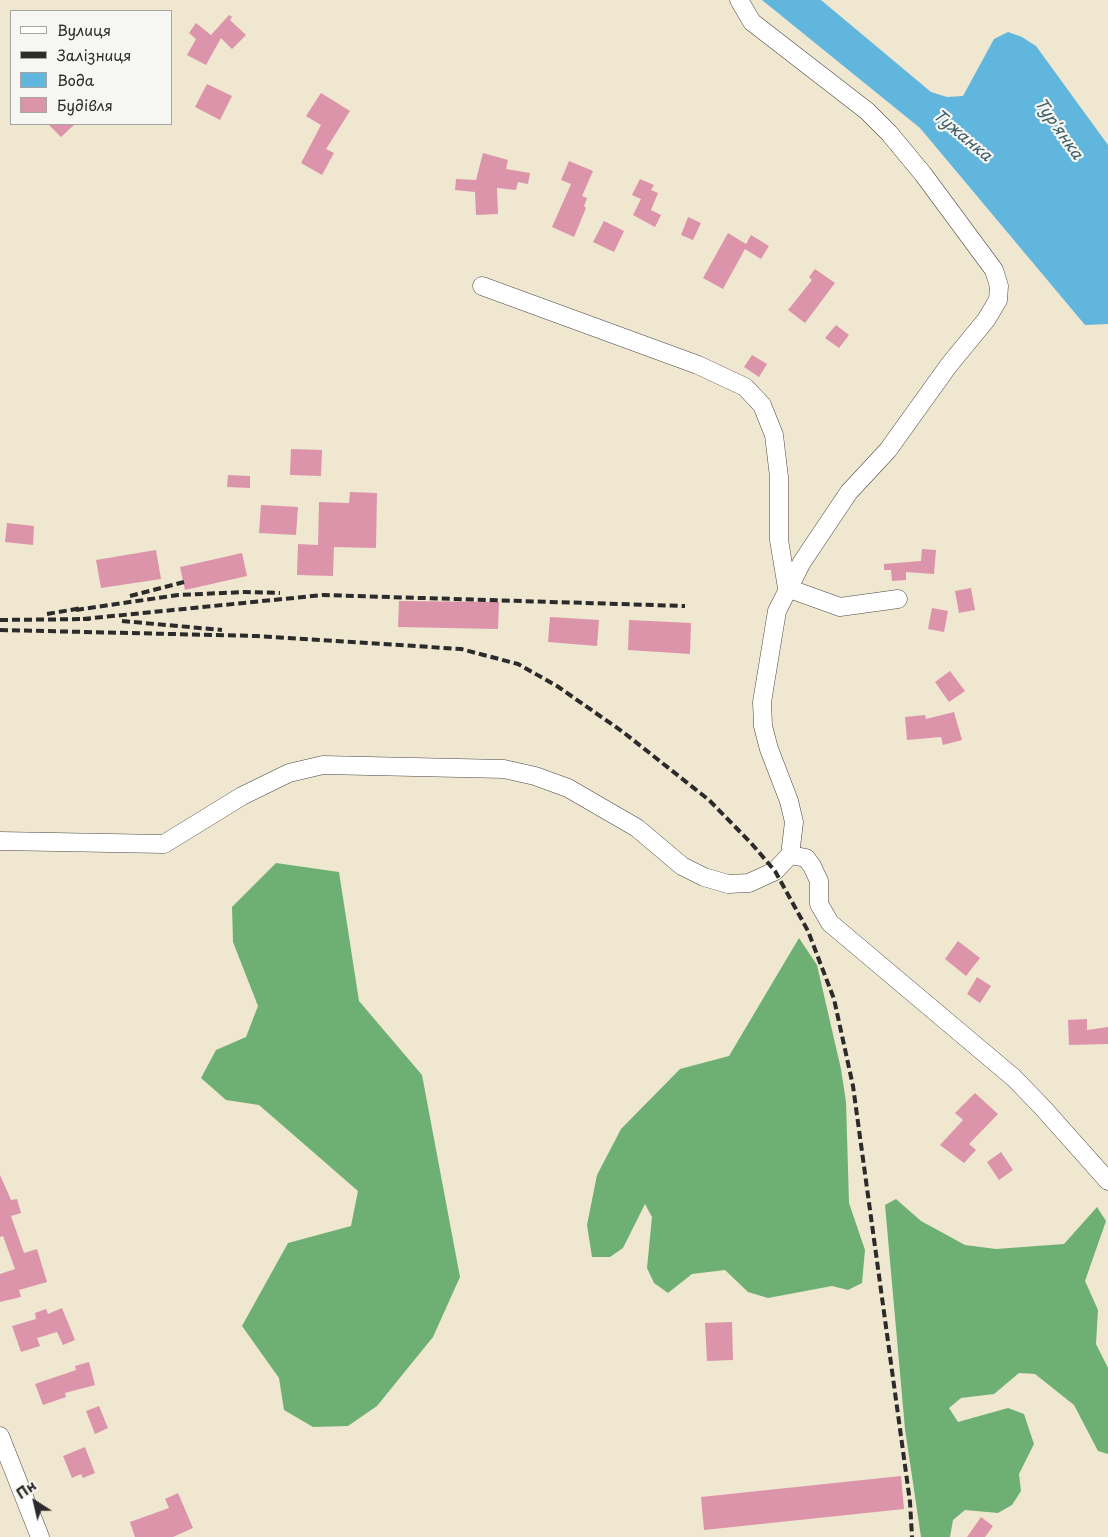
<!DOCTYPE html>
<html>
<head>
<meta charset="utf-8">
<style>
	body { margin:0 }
	#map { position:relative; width:1108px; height:1537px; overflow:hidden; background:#efe7d0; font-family:"Playpen Sans",sans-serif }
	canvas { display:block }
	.legend { position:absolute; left:10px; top:10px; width:162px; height:115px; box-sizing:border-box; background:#f6f6f2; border:1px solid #a5a5a2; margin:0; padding:6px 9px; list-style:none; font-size:15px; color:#2b2b2b }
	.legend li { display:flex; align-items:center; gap:10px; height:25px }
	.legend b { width:25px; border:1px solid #a5a5a2 }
	.north { position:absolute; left:10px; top:1477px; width:50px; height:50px; -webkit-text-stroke:4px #f6f6f2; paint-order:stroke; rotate:325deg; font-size:14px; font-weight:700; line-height:20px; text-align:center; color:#2b2b2b }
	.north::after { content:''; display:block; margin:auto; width:18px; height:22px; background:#2b2b2b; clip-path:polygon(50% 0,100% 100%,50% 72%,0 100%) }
</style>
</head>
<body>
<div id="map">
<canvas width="1108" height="1537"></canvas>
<ul class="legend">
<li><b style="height:6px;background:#fff"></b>Вулиця</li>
<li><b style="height:6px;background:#2b2b2b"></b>Залізниця</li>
<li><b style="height:14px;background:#61b6dd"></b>Вода</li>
<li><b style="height:14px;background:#dc94ab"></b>Будівля</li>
</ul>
<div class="north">Пн</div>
</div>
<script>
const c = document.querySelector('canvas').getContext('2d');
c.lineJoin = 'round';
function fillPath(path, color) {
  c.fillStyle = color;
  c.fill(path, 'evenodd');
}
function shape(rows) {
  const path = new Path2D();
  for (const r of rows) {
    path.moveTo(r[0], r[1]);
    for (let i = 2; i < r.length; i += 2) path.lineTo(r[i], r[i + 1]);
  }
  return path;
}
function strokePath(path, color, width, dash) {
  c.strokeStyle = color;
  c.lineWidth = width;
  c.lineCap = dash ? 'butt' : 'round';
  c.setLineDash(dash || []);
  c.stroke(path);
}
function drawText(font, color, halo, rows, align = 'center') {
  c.font = font + ' "Playpen Sans",sans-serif';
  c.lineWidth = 4.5;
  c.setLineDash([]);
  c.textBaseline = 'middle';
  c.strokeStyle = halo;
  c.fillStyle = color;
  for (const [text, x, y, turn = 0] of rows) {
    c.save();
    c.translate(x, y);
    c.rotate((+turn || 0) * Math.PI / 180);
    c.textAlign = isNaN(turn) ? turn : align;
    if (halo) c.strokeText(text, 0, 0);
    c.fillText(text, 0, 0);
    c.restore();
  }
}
const forest = shape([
	[276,863,339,872,359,1001,422,1075,460,1277,433,1337,377,1406,348,1426,313,1427,284,1410,279,1378,242,1326,288,1243,351,1226,358,1191,259,1105,226,1100,201,1078,216,1050,246,1037,258,1006,233,942,232,907],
	[799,938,817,965,841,1069,846,1102,849,1203,865,1250,862,1283,848,1290,832,1286,768,1298,748,1292,725,1270,692,1274,668,1293,654,1283,647,1268,652,1217,645,1204,623,1248,610,1257,592,1257,587,1225,597,1175,621,1129,680,1069,729,1056],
	[896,1199,921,1221,965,1245,996,1249,1064,1244,1097,1207,1106,1221,1085,1281,1098,1310,1096,1344,1108,1368,1108,1454,1098,1451,1074,1405,1035,1374,1019,1373,994,1394,961,1398,949,1408,958,1422,1008,1408,1024,1414,1034,1444,1019,1474,1021,1491,1012,1505,998,1513,965,1510,953,1520,950,1537,921,1537,905,1429,885,1205]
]);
const water = shape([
	[762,0,821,0,931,92,947,97,963,96,994,39,1008,32,1022,37,1036,46,1108,145,1108,324,1085,325,920,128]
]);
const building = shape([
	[229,15,232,17,230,20,246,35,232,49,221,38,206,65,187,55,196,39,189,33,196,23,211,35],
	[207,84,232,96,220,120,195,107],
	[321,93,350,111,326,149,334,153,322,175,301,163,321,125,306,116],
	[48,124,75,124,61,137],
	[483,153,508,160,506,169,530,173,528,184,518,182,516,190,497,188,498,214,476,215,475,192,455,190,456,179,476,180],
	[569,161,593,171,582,196,587,198,584,206,586,208,574,237,552,227,571,184,561,180],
	[640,179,654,185,651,190,658,193,651,210,661,215,655,227,633,215,641,199,632,195],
	[688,217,701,223,693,240,681,235],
	[604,221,624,231,614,252,593,242],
	[728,233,746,244,751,235,769,246,761,259,745,249,723,289,703,278],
	[815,269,835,283,805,323,788,310,812,280,809,277],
	[836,325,849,335,839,348,825,338],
	[752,355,767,364,759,377,744,367],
	[291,449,322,450,321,476,290,475],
	[228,475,250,476,250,488,227,487],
	[350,492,377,493,376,548,334,547,333,576,297,575,298,544,318,545,319,502,349,503],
	[261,505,298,507,296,535,259,533],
	[7,523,34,526,33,545,5,542],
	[922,549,936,550,934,574,906,572,906,580,892,581,891,570,884,570,884,564,921,561],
	[156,550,161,579,101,588,96,560],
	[242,553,247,576,185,590,180,567],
	[971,588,975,610,959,613,955,591],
	[399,601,499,602,498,629,398,627],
	[932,608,948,611,944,632,928,629],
	[550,617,599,620,597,646,548,642],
	[629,620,691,623,690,654,628,650],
	[950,671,965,691,949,702,935,682],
	[954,712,962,740,943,745,941,737,907,740,905,717,925,715,926,719],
	[958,941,980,958,966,976,945,959],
	[977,977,991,986,980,1003,967,994],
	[1087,1019,1087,1030,1108,1027,1108,1044,1069,1045,1068,1020],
	[975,1093,998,1114,969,1144,976,1150,964,1163,940,1145,963,1120,955,1113],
	[1001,1152,1013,1170,999,1180,987,1162],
	[0,1175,11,1200,17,1199,21,1213,11,1216,24,1253,37,1249,47,1282,19,1290,21,1297,0,1302,0,1274,15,1269,3,1236,0,1237],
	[62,1308,75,1340,63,1345,57,1332,37,1338,40,1346,21,1352,12,1326,36,1319,35,1313,46,1309,48,1314],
	[732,1322,733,1360,707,1361,705,1323],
	[89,1362,95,1385,65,1393,66,1397,43,1405,35,1384,76,1370,75,1366],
	[99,1406,108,1428,95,1434,86,1411],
	[85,1447,95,1473,83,1478,81,1474,72,1478,63,1456],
	[901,1476,904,1509,704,1530,701,1497],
	[178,1493,193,1528,173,1537,135,1537,130,1522,169,1508,165,1499],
	[981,1517,993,1526,985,1537,967,1537]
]);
const minor = shape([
	[482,286,698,365,745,387,762,405,774,435,779,477,779,540,787,588,840,607,898,599],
	[0,841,164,844,242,796,289,773,323,765,504,769,535,776,568,788,637,828,682,866,704,877,728,884,749,883,775,871,790,855,794,822,789,801,769,749,763,726,762,702,777,611,802,562,849,492,888,450,949,365,986,320,998,300,999,286,994,270,923,174,889,133,867,111,752,22,739,0],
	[790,855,806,858,812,866,819,881,819,904,830,923,1014,1078,1043,1108,1108,1181],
	[0,1436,40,1537]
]);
const rail = shape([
	[130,596,184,582],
	[76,610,178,595,245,592,280,593],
	[47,614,82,608],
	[83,619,323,595,685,606],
	[0,620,90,619],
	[122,621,222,630],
	[0,630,257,636,461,649,518,664,557,686,623,732,709,800,751,843,775,871,808,931,834,999,853,1086,910,1502,912,1537]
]);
const waterNames = [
	["Тур'янка",1058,129,55],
	["Тужанка",962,136,40]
];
fillPath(forest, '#6eb073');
fillPath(water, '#61b6dd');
fillPath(building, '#dc94ab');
strokePath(minor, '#484744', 19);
strokePath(minor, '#fff', 18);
strokePath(rail, '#2b2b2b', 4, [8, 4]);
drawText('italic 16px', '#3e5c69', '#f6f6f2', waterNames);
</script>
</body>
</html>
